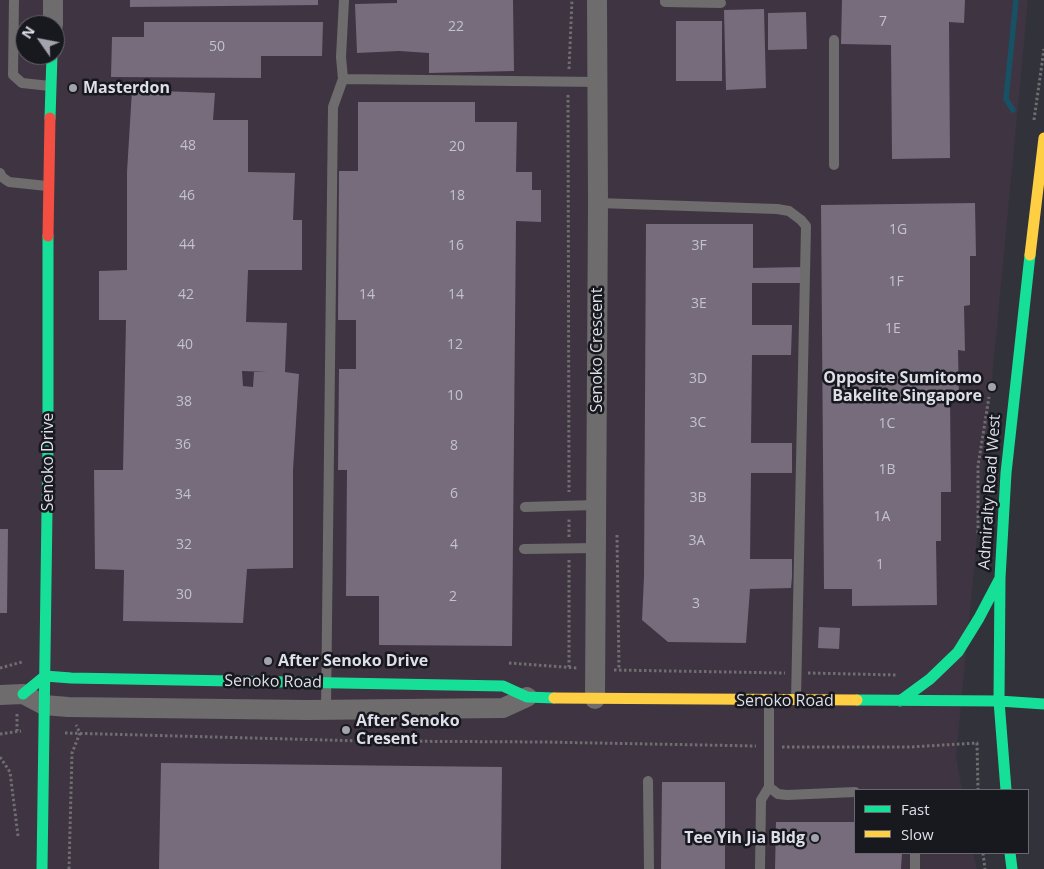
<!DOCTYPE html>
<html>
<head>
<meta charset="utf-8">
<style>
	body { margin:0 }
	#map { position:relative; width:1044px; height:869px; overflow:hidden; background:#32333a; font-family:"Open Sans",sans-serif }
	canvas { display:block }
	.legend { position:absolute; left:854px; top:789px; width:175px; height:65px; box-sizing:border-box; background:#18181f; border:1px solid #676870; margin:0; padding:6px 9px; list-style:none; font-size:15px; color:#dedfe9 }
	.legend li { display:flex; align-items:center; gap:10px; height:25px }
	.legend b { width:25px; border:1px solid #676870 }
	.north { position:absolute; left:15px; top:15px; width:50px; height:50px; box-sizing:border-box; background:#18181f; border:1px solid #676870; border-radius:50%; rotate:303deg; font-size:14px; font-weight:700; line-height:20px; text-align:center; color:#dedfe9 }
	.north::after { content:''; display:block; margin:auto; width:18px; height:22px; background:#a2a3ac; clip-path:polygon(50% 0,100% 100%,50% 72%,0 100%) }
</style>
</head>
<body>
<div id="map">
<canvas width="1044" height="869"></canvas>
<ul class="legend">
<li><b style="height:6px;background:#16e098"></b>Fast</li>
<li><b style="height:6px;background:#ffcf43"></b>Slow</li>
</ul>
<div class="north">N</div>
</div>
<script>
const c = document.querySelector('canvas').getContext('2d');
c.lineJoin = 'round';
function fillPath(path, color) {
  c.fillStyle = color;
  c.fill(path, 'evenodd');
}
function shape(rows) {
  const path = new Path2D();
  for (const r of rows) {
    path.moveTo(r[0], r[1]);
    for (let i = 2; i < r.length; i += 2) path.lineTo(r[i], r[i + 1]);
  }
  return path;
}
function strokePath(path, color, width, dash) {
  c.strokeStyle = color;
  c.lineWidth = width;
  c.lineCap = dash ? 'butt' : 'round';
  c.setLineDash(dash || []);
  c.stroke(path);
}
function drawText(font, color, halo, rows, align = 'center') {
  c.font = font + ' "Open Sans",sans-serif';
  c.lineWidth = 5;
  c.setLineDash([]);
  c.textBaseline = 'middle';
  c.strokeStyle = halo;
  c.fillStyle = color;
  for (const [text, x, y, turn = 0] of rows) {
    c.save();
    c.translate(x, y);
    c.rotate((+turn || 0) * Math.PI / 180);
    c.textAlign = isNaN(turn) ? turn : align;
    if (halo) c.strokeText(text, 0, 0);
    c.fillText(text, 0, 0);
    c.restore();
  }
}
const industrial = shape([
	[0,0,1028,0,956,757,962,790,855,790,855,853,973,853,977,869,0,869],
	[25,25,55,25,55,55,25,55]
]);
const stream = shape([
	[1013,110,1006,99,1016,0]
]);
const building = shape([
	[130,0,318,0,318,5,130,7],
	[397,0,513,0,514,71,429,73,429,53,399,51,357,53,355,4,397,3],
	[842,0,965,0,964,23,949,22,950,158,892,159,891,45,841,44],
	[764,9,766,88,726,90,724,10],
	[806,12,807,49,768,50,768,13],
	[676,21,722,21,722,81,676,81],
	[144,22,323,22,322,56,261,56,261,78,111,77,112,37,144,37],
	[132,90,215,93,213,120,248,120,248,172,295,173,293,220,302,220,302,270,248,270,246,322,287,323,285,372,299,374,293,470,293,568,247,569,243,623,123,621,124,570,95,569,94,470,123,470,126,320,99,320,99,271,127,270,127,172],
	[242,371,268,372,254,372,253,387,243,386],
	[358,102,475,102,475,122,517,122,516,172,532,172,532,190,541,190,541,222,516,221,512,646,379,645,379,596,346,596,347,470,338,470,339,369,356,369,356,320,338,320,339,171,358,171],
	[975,203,976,256,970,256,970,305,964,306,965,351,958,350,959,400,950,400,951,492,941,492,941,541,936,541,937,605,852,606,852,589,824,589,821,205],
	[646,224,753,224,753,268,803,267,803,283,752,283,752,325,792,325,791,355,752,355,751,443,792,443,792,473,751,473,750,559,792,559,792,577,791,588,750,589,746,643,668,642,642,620,644,577],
	[0,529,8,529,7,613,0,613],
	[819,627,840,628,839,649,818,648],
	[161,763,502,767,501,869,159,869],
	[662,782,725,782,725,869,661,869],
	[776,822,855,822,855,853,902,853,901,869,775,869]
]);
const path = shape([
	[569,69,572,0],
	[568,95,569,492],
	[1034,120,1044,49],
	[978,533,978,466,989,397],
	[617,535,619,670],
	[569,537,569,518],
	[569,560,569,667],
	[509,663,577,668],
	[0,668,22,662],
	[614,670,785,673],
	[808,673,897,675],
	[17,714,17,731],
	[65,733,364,741,544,742,756,746],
	[0,734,21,731],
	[782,747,910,747,977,743,978,790],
	[0,757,10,772,18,836],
	[983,853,985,869],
	[69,869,72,753,80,733,76,725]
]);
const lane = shape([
	[14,0,13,75,22,83,50,86],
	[665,0,665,2,721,3],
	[834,40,834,165],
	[343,79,598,82],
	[0,173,2,177,9,182,47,186],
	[598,203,777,209,789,211,801,220,806,226,796,699],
	[525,507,596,505],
	[524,549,597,548],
	[769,702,769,787,778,794,787,795,855,792],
	[326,709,333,107,343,79,341,57,344,0],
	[648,781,649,869],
	[915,853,915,869],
	[760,869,761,800,769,787]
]);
const street = shape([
	[53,25,53,0],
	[0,695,23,694,44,705,68,707,308,710,503,708,527,697],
	[595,699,598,203,597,0]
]);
const fast = shape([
	[50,118,52,55],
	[23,694,45,676,71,678,503,686,527,697,554,698],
	[857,700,999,701,1044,704],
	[900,701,930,679,958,652,979,618,999,580],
	[1006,790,999,701,1000,578,1006,473,1030,255],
	[1010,853,1012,869],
	[42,869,48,440,48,236]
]);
const slow = shape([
	[1030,255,1044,138],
	[554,698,857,700]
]);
const jam = shape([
	[48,236,50,118]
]);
const markers = [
	[73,88,5,"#a2a3ac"],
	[992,387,5,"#a2a3ac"],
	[268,661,5,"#a2a3ac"],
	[346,730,5,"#a2a3ac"],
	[815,838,5,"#a2a3ac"]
];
const numberNames = [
	["7",883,22],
	["22",456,27],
	["50",217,47],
	["48",188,146],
	["20",457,147],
	["46",187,196],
	["18",457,196],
	["1G",898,230],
	["44",187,245],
	["16",456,246],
	["3F",699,246],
	["1F",896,282],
	["42",186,295],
	["14",367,295],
	["14",456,295],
	["3E",699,304],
	["1E",893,329],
	["40",185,345],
	["12",455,345],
	["3D",698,379],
	["10",455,396],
	["38",184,402],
	["3C",698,423],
	["1C",887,424],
	["36",183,445],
	["8",454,446],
	["1B",887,470],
	["6",454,494],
	["34",183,495],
	["3B",698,498],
	["1A",882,517],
	["3A",697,541],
	["32",184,545],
	["4",454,545],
	["1",880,565],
	["30",184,595],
	["2",453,597],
	["3",696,604]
];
const poiNames = [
	["Masterdon",83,88],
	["Opposite Sumitomo",982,378,"right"],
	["Bakelite Singapore",982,396,"right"],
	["After Senoko Drive",278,661],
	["After Senoko",356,721],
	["Cresent",356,739],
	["Tee Yih Jia Bldg",805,838,"right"]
];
const streetNames = [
	["Senoko Crescent",597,350,-90],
	["Senoko Drive",48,462,-90],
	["Admiralty Road West",990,492,-86],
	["Senoko Road",273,682,1],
	["Senoko Road",785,701]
];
fillPath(industrial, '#3e3442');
strokePath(stream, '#175163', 5.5);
fillPath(building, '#766c7b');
strokePath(path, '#6f6e70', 3, [2.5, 2.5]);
strokePath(lane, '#6e6c6c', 10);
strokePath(street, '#6e6c6c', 20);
strokePath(fast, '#16e098', 11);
strokePath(slow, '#ffcf43', 11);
strokePath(jam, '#f24e42', 11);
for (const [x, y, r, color] of markers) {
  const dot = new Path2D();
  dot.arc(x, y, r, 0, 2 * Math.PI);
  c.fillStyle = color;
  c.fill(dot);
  strokePath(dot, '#18181f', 2);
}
drawText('14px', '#c4c2ce', null, numberNames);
drawText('bold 16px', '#dedfe9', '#18181f', poiNames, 'left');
drawText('16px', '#dedfe9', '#18181f', streetNames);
</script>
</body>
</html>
